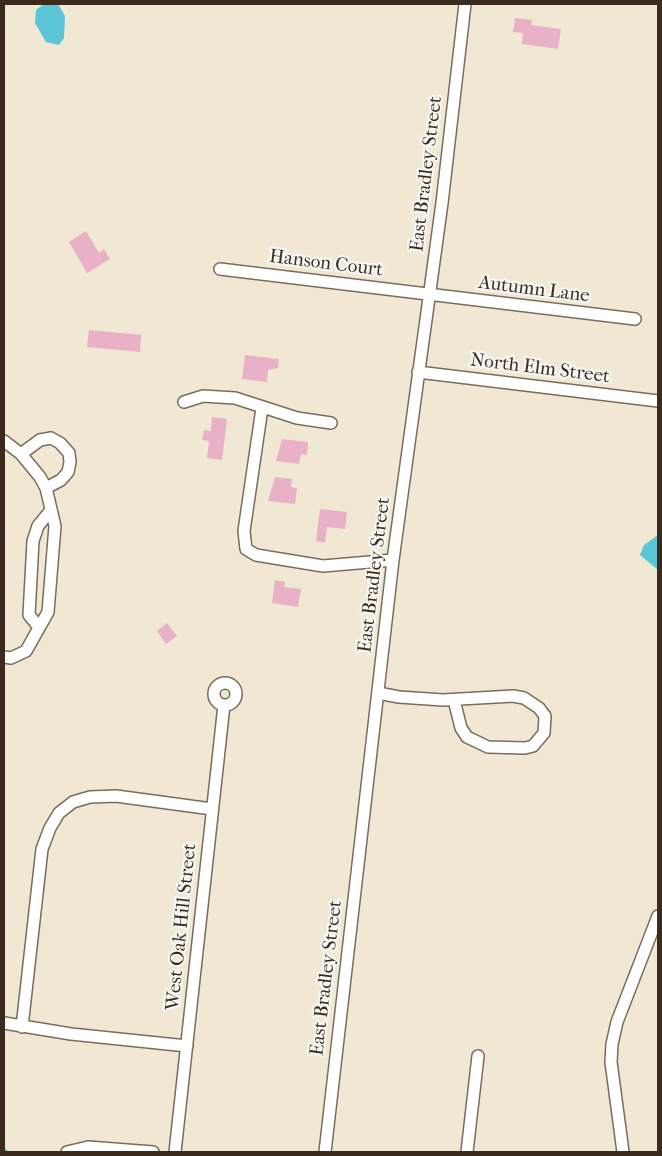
<!DOCTYPE html>
<html>
<head>
<meta charset="utf-8">
<style>
	body { margin:0 }
	#map { position:relative; width:662px; height:1156px; overflow:hidden; background:#f0e8d3; font-family:"IM FELL French Canon",serif }
	canvas { display:block }
	.frame { position:absolute; inset:0; border:5px solid #3b2a1e; pointer-events:none }
</style>
</head>
<body>
<div id="map">
<canvas width="662" height="1156"></canvas>
<div class="frame"></div>
</div>
<script>
const c = document.querySelector('canvas').getContext('2d');
c.lineJoin = 'round';
function fillPath(path, color) {
  c.fillStyle = color;
  c.fill(path, 'evenodd');
}
function shape(rows) {
  const path = new Path2D();
  for (const r of rows) {
    if (r.length === 3) {
      path.moveTo(r[0] + r[2], r[1]);
      path.arc(r[0], r[1], r[2], 0, 2 * Math.PI);
      continue;
    }
    path.moveTo(r[0], r[1]);
    for (let i = 2; i < r.length; i += 2) path.lineTo(r[i], r[i + 1]);
  }
  return path;
}
function strokePath(path, color, width, dash) {
  c.strokeStyle = color;
  c.lineWidth = width;
  c.lineCap = dash ? 'butt' : 'round';
  c.setLineDash(dash || []);
  c.stroke(path);
}
function drawText(font, color, halo, rows, align = 'center') {
  c.font = font + ' "IM FELL French Canon",serif';
  c.lineWidth = 4.5;
  c.setLineDash([]);
  c.textBaseline = 'middle';
  c.strokeStyle = halo;
  c.fillStyle = color;
  for (const [text, x, y, turn = 0] of rows) {
    c.save();
    c.translate(x, y);
    c.rotate((+turn || 0) * Math.PI / 180);
    c.textAlign = isNaN(turn) ? turn : align;
    if (halo) c.strokeText(text, 0, 0);
    c.fillText(text, 0, 0);
    c.restore();
  }
}
const water = shape([
	[44,4,58,4,65,16,64,38,59,45,46,42,35,23,36,10],
	[658,535,658,570,640,555,644,545]
]);
const stream = shape([
	[4,1149,7,1152]
]);
const building = shape([
	[515,18,532,20,531,25,561,29,558,49,522,44,523,33,513,32],
	[86,231,99,253,104,249,110,259,87,273,69,242],
	[89,330,141,335,140,352,87,347],
	[245,355,279,359,278,368,268,370,267,382,242,379],
	[212,417,227,419,222,460,207,458,209,441,202,440,204,430,211,431],
	[282,439,308,442,307,455,301,454,299,464,276,461],
	[275,477,292,479,291,487,297,488,295,504,268,501],
	[320,509,347,512,345,529,327,527,325,543,316,541],
	[275,580,285,582,284,587,301,589,298,607,272,603],
	[167,623,177,636,166,644,157,631]
]);
const minor = shape([
	[220,269,635,319],
	[418,372,658,401],
	[184,402,203,396,235,398,297,418,331,423],
	[262,408,244,531,246,549,256,555,323,566,393,560],
	[4,441,21,454,40,477,46,488,55,526,48,612,26,651,11,658,4,657],
	[21,454,40,440,51,438,60,443,69,453,70,462,68,472,61,480,46,488],
	[38,626,29,615,33,541,38,526,51,510],
	[225,694,11],
	[378,693,399,697,443,700,513,696,524,698,539,708,545,716,544,733,533,746,525,748,488,747,467,737,461,728,454,700],
	[4,1023,71,1034,187,1046],
	[22,1027,42,849,50,828,59,813,73,802,90,797,116,796,212,809],
	[67,1152,88,1147,153,1152],
	[175,1152,224,705],
	[325,1152,393,560,442,203,465,4],
	[467,1152,478,1056],
	[623,1152,611,1062,612,1044,617,1022,658,916]
]);
const streetNames = [
	["East Bradley Street",427,174,-83],
	["Hanson Court",326,264,7],
	["Autumn Lane",534,290,7],
	["North Elm Street",540,369,7],
	["East Bradley Street",375,575,-83],
	["West Oak Hill Street",182,927,-84],
	["East Bradley Street",327,978,-83]
];
fillPath(water, '#5cc5d8');
strokePath(stream, '#5cc5d8', 2.5);
fillPath(building, '#e9b1c7');
strokePath(minor, '#7a6c5d', 14);
strokePath(minor, '#fff', 11);
drawText('19px', '#3b2a1e', '#f6f6f2', streetNames);
</script>
</body>
</html>
